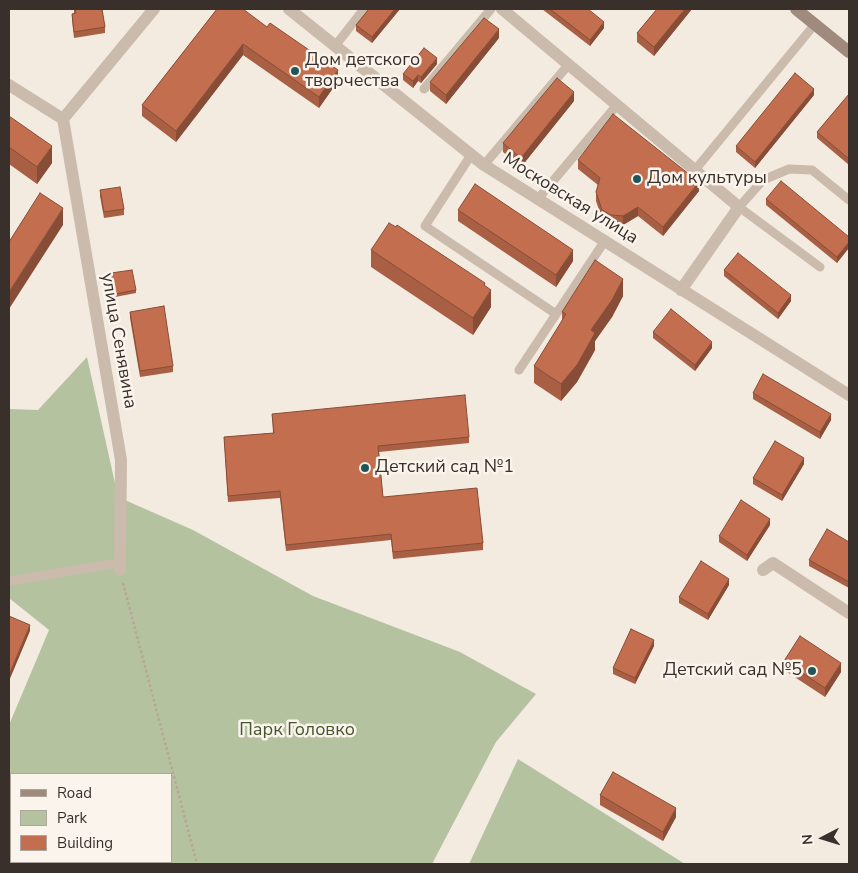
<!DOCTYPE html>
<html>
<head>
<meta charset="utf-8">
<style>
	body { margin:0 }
	#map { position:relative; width:858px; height:873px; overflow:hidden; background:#f3eae0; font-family:"Nunito Sans",sans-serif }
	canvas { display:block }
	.frame { position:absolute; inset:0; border:10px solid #39302b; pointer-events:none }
	.legend { position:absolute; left:10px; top:773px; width:162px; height:90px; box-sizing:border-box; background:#faf4ed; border:1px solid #ada69f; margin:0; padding:6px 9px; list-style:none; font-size:15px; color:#39302b }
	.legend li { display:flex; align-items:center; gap:10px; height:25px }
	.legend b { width:25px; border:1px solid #ada69f }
	.north { position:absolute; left:798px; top:813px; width:50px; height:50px; -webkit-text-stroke:4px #faf4ed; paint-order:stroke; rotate:265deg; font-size:14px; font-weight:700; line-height:20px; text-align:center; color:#39302b }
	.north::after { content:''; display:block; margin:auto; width:18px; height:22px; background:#39302b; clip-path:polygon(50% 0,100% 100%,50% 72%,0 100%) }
</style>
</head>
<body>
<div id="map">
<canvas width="858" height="873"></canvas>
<div class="frame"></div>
<ul class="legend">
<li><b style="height:6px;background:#9f8a7d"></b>Road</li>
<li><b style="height:14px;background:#b5c2a0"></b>Park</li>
<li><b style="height:14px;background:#c36e4e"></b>Building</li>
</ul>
<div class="north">N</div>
</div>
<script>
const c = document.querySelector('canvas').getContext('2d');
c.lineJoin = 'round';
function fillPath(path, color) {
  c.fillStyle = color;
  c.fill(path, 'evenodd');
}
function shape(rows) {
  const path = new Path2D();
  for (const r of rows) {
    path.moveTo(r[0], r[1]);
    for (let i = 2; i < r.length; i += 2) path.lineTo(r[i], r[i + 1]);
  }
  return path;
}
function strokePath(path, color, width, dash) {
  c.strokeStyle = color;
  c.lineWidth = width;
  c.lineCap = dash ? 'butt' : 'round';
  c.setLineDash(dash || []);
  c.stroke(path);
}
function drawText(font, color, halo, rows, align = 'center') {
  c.font = font + ' "Nunito Sans",sans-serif';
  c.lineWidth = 5;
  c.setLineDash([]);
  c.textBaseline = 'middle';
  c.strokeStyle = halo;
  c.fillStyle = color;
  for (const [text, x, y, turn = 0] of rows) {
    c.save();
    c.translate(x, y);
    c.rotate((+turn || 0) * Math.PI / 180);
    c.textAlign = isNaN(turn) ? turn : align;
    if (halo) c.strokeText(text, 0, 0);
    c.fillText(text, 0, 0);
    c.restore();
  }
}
const green = shape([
	[87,357,118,497,193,530,313,596,460,652,536,694,496,742,432,864,9,864,9,725,49,630,9,598,9,409,38,410],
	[11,774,171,774,171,862,11,862],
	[518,759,685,864,469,864]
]);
const path = shape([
	[123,583,197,864]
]);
const service = shape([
	[335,46,364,9],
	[424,89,491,9],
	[471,155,425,226,556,314],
	[484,165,569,64],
	[695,170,815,24],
	[537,200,617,105],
	[820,267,739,207,763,180,789,169,812,170,849,200],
	[519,370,604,242],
	[9,581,119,563]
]);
const minor = shape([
	[289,9,484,165,849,395],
	[502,9,739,207,681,290],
	[9,85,63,119],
	[63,119,121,460,120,570],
	[63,119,154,9],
	[763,570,773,563,849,613]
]);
const secondary = shape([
	[796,9,849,52]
]);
const wall = shape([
	[74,9,102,9,105,27,105,33,74,38,72,20,72,14,74,13],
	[217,9,338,81,319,108,243,55,176,142,142,116,142,105],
	[369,9,400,9,372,43,356,31,356,25],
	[542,9,588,9,604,28,590,46],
	[657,9,692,9,654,56,637,42,637,33],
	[499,38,446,104,430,91,430,82],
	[437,64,421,83,418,81,413,88,403,80,403,74],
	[849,94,849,165,817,138,817,132],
	[814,95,755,168,736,152,736,146],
	[574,101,521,167,503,152,503,143],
	[9,116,52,163,37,184,9,164],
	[578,160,699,191,663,236,638,216,623,225,611,224,602,219,596,201,596,192,598,185,578,169],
	[100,190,124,209,124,215,104,218,100,196],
	[766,199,849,237,837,263,766,205],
	[458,210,573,261,556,287,458,221],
	[371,250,491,307,473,335,371,267],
	[724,270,791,301,778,319,724,276],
	[111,273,136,290,136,293,115,297],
	[623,296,612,317,595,341,595,350,577,382,561,401,534,383,534,366,562,321,562,312],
	[130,312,173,366,173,372,140,377,130,318],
	[653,332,712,348,695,371,653,338],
	[849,360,849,370,848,369,848,363],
	[753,393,831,420,820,439,753,399],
	[272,414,469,437,469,443,379,452,383,497,483,543,483,550,393,559,391,540,286,551,280,498,228,502,224,437,273,433],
	[804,464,782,501,753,484,753,478],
	[770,525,747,561,719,542,719,536],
	[849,542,849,588,809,566,809,560],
	[729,585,708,620,679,603,679,597],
	[654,646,635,684,613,674,613,668],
	[784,661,841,672,825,697,784,670],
	[600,795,676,817,663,841,600,805]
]);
const shadedWall = shape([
	[395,9,400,9,372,43,372,37],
	[685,9,692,9,654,56,654,47],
	[604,22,604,28,590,46,590,40],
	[499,29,499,38,446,104,446,95],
	[243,44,243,55,176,142,176,131],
	[437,58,437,64,421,83,421,77],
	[338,70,338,81,319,108,319,97],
	[418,75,418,81,413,88,413,81],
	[814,89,814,95,755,168,755,162],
	[574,92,574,101,521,167,521,158],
	[52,146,52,163,37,184,37,167],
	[699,182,699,191,663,236,663,227],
	[638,207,638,216,623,225,623,216],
	[63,208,63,225,9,309,9,292],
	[849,242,849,248,837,263,837,257],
	[573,250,573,261,556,287,556,275],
	[623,279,623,296,612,317,595,341,595,350,577,382,561,401,561,384,591,330],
	[485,283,485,299,491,290,491,307,473,335,473,318],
	[791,295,791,301,778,319,778,313],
	[712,342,712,348,695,371,695,365],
	[831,414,831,420,820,439,820,432],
	[804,458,804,464,782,501,782,495],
	[770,519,770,525,747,561,747,555],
	[729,579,729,585,708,620,708,614],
	[30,625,30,631,9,681,9,675],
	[654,640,654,646,635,684,635,678],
	[841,663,841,672,825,697,825,688],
	[676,808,676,817,663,841,663,832]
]);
const building = shape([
	[75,9,102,9,105,27,74,32,72,14,76,13,75,9],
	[217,9,243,9,267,27,270,23,338,70,319,97,243,44,176,131,142,105,217,9],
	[369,9,395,9,372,37,356,25,369,9],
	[550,9,588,9,604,22,590,40,550,9],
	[657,9,685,9,654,47,637,33,657,9],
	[484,18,499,29,446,95,430,82,484,18],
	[424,48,437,58,421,77,418,75,413,81,403,74,424,48],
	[795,73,814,89,755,162,736,146,795,73],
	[557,78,574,92,521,158,503,143,557,78],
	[849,94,849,159,817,132,849,94],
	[613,114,699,182,663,227,638,207,623,216,611,215,602,210,596,192,600,178,578,160,613,114],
	[9,116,52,146,37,167,9,147,9,116],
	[781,181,849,237,849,242,837,257,766,199,781,181],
	[475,184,573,250,556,275,458,210,475,184],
	[120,187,124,209,104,212,100,190,120,187],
	[40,193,63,208,9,292,9,242,40,193],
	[389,223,396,227,397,225,485,283,484,285,491,290,473,318,371,250,389,223],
	[738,253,791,295,778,313,724,270,738,253],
	[595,260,623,279,612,300,591,330,595,333,577,365,561,384,534,366,566,314,562,312,595,260],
	[132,270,136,290,115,294,111,273,132,270],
	[164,306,173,366,140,371,130,312,164,306],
	[671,309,712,342,695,365,653,332,671,309],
	[763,374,831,414,820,432,753,393,763,374],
	[465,395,469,437,378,446,383,497,477,488,483,543,393,552,391,534,286,545,280,491,228,496,224,437,274,433,272,414,465,395],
	[775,441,804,458,782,495,753,478,775,441],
	[741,500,770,519,747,555,719,536,741,500],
	[827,529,849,542,849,582,809,560,827,529],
	[701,561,729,579,708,614,679,597,701,561],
	[9,616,30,625,9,675,9,616],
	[631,629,654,640,635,678,613,668,631,629],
	[800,636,841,663,825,688,784,661,800,636],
	[613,772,676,808,663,832,600,795,613,772]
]);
const markers = [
	[295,71,5,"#21555a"],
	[637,179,5,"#21555a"],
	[365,468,5,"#21555a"],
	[812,671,5,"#21555a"]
];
const poiNames = [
	["Дом детского",305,61],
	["творчества",305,82],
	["Дом культуры",647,179],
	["Детский сад №1",375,468],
	["Детский сад №5",802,671,"right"]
];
const streetNames = [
	["Московская улица",570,199,32],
	["улица Сенявина",118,341,80]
];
const parkNames = [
	["Парк Головко",297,731]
];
fillPath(green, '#b5c2a0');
strokePath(path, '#b7a596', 2.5, [2.5, 2.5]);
strokePath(service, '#cbbbac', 9);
strokePath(minor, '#cbbbac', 12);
strokePath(secondary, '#9f8a7d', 12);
fillPath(wall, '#a85f43');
fillPath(shadedWall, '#884d37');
fillPath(building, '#c36e4e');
strokePath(building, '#884d37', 1);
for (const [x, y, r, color] of markers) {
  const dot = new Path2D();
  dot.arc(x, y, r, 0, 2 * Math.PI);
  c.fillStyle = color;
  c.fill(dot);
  strokePath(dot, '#faf4ed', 2);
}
drawText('18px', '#39302b', '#faf4ed', poiNames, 'left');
drawText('18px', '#39302b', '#faf4ed', streetNames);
drawText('18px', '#47572f', '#faf4ed', parkNames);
</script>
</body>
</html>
